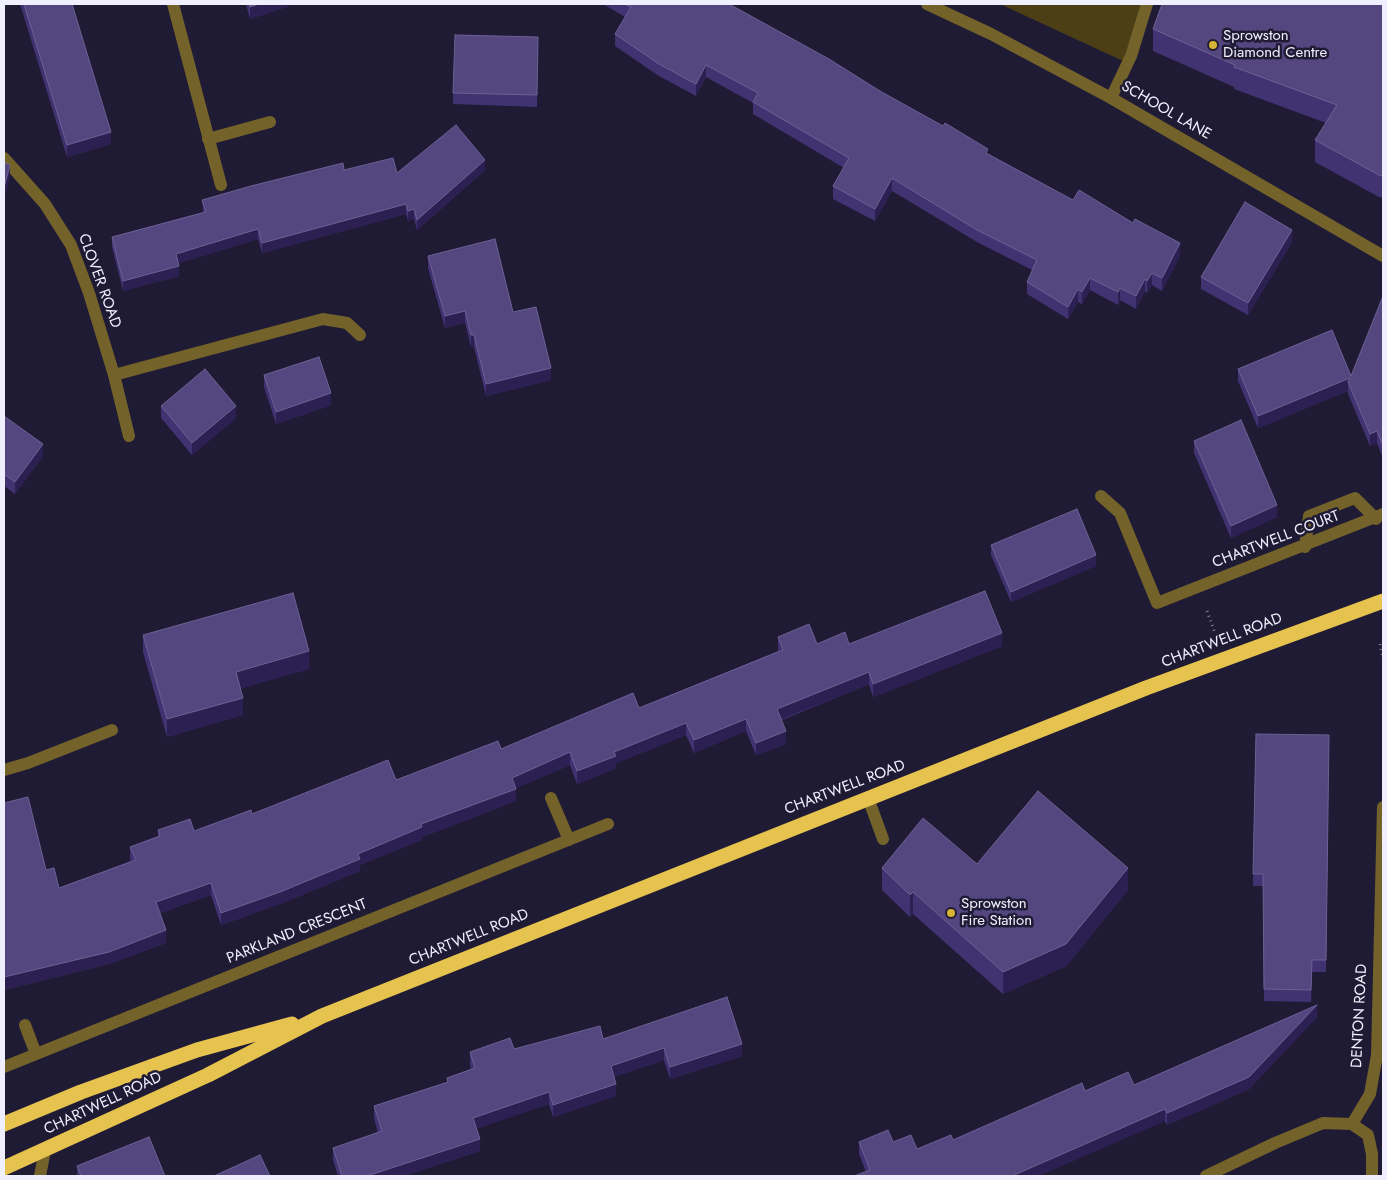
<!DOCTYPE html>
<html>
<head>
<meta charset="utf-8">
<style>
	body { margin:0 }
	#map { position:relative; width:1387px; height:1180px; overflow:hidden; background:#1f1b34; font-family:Jost,sans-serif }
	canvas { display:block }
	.frame { position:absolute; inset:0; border:5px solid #f0effd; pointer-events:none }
</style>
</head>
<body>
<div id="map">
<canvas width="1387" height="1180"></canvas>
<div class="frame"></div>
</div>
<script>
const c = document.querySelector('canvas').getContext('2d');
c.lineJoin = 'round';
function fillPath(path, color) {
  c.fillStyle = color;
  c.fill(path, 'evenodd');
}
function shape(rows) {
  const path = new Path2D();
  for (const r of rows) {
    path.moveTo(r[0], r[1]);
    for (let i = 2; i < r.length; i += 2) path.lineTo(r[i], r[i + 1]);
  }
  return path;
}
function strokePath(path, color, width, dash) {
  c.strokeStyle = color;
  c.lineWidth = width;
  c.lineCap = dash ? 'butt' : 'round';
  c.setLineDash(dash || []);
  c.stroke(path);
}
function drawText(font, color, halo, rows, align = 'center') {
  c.font = font + ' Jost,sans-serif';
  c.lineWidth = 5;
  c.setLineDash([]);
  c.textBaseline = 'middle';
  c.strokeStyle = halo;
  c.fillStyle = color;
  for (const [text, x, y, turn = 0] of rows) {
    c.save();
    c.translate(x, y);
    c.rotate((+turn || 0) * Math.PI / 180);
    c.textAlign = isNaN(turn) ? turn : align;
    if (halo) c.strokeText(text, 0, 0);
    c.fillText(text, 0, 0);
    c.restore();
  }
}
const green = shape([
	[1000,4,1142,4,1123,61]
]);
const path = shape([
	[1207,611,1215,633],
	[1380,644,1383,659]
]);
const minor = shape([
	[173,4,221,185],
	[927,4,991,34,1111,98,1383,256],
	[1111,98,1131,56,1147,4],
	[208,139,270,122],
	[4,158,45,204,71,245,89,293,114,375,129,436],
	[114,375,323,319,347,323,360,335],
	[1101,496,1120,513,1157,603,1383,514],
	[1305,547,1309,516,1355,498,1376,519],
	[4,770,28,763,112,730],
	[551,798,569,840],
	[868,798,883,839],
	[25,1025,36,1054],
	[4,1067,608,824],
	[1352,1124,1368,1135,1372,1154,1372,1176],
	[40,1176,45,1150],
	[1206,1176,1275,1143,1323,1123,1352,1124,1370,1094,1377,1055,1383,807]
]);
const highway = shape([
	[4,1124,81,1092,197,1050,292,1024],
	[4,1168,208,1075,322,1016,1146,688,1383,601]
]);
const wall = shape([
	[20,4,72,4,111,144,67,157],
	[246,4,289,4,289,6,250,19],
	[603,4,729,4,988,154,1073,200,1180,256,1162,291,1152,285,1147,293,1145,291,1136,309,1120,300,1118,305,1090,290,1082,304,1078,302,1068,319,1027,294,1027,282,1032,270,977,242,892,191,875,221,833,199,833,186,844,168,753,114,753,103,706,77,696,96,659,76,615,46,615,34,625,17],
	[1383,4,1383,198,1379,197,1315,162,1315,140,1326,123,1234,89,1234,87,1153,51,1153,29],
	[538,37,537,107,453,104,453,93],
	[485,170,417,230,414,219,408,221,406,214,262,253,258,239,179,263,179,276,123,291,112,247,112,237,203,212,202,200,397,173],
	[1292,242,1248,315,1201,289,1201,277],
	[428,256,513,312,551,380,486,396,474,347,471,347,465,323,445,328,428,268],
	[1383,296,1383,458,1377,443,1370,446,1348,394,1348,391,1258,428,1238,381,1238,369,1351,376],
	[264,375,331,405,276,424,264,387],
	[161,406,236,418,192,455,161,418],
	[4,416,43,456,15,494,4,486],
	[1194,441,1277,517,1231,538,1194,453],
	[991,545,1096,566,1011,602,991,555],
	[143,635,309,669,240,688,243,715,167,737,143,652],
	[778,637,817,644,1002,646,873,697,869,684,782,720,786,744,756,755,746,731,694,753,686,735,616,763,616,768,577,784,570,765,516,788,516,801,422,837,422,840,360,865,360,871,280,904,221,925,211,895,160,913,166,943,109,964,4,990,4,803,46,870,59,888,131,861,130,859,130,847,158,836,158,830,194,831,252,814,396,780,639,708,778,651],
	[1329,735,1326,972,1312,972,1311,1002,1264,1001,1263,886,1253,886,1253,874],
	[977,864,1128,890,1066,966,1003,994,913,914,910,917,882,890,882,868],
	[1317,1017,1249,1089,1167,1125,1165,1121,866,1172,859,1154,859,1142,893,1142,917,1149,953,1140,1085,1091,1134,1085],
	[603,1039,742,1056,670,1079,664,1060,614,1077,616,1096,553,1117,549,1104,477,1128,480,1151,404,1176,338,1176,333,1160,333,1148,378,1133,374,1118,374,1106,447,1082,447,1078,471,1069,470,1064,470,1052,514,1049],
	[77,1166,165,1176,77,1176]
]);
const shadedWall = shape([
	[259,4,289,4,289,6,250,19,250,7],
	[706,65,706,77,696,96,696,84],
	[111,132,111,144,67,157,67,145],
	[485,160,485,170,417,230,417,220],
	[10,165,10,177,4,200,4,188],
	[892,178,892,191,875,221,875,209],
	[406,204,406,214,262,253,262,243],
	[414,209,414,219,408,221,408,211],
	[258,229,258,239,176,264,176,254],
	[1292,230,1292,242,1248,315,1248,303],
	[1180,243,1180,256,1162,291,1162,278],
	[179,266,179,276,123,291,123,281],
	[1152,273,1152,285,1147,293,1147,281],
	[1090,278,1090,290,1082,304,1082,292],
	[1145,279,1145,291,1136,309,1136,296],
	[1120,288,1120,300,1118,305,1118,292],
	[1078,289,1078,302,1068,319,1068,307],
	[465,311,465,323,445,328,445,316],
	[471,335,474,335,474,347,471,347],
	[551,368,551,380,486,396,486,384],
	[1350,378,1348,382,1348,391,1258,428,1258,416],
	[331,393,331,405,276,424,276,412],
	[236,406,236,418,192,455,192,443],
	[1377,431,1377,443,1370,446,1370,434],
	[43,444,43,456,15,494,15,482],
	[1277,505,1277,517,1231,538,1231,526],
	[1096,555,1096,566,1011,602,1011,592],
	[1002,633,1002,646,873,697,873,684],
	[309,651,309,669,236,690,236,672],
	[869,672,869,684,777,721,777,709],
	[243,698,243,715,167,737,167,719],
	[746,719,746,731,694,753,694,740],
	[686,723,686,735,616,763,616,768,577,784,577,771,614,752],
	[786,731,786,744,756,755,756,743],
	[570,752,570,765,512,790,512,778],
	[516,789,516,801,422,837,422,840,360,865,360,871,280,904,221,925,221,913,358,854,421,824],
	[1128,868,1128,890,1066,966,1003,994,1003,972],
	[211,883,211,895,156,914,156,902],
	[913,892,913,914,910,917,910,895],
	[166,930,166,943,109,964,4,990,4,977],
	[1317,1005,1317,1017,1249,1089,1167,1125,1167,1113],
	[742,1044,742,1056,670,1079,670,1067],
	[664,1048,664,1060,611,1078,611,1066],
	[616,1084,616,1096,553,1117,553,1105],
	[549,1092,549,1104,473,1130,473,1118],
	[1165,1109,1165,1121,1039,1176,1012,1176],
	[480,1139,480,1151,404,1176,367,1176]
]);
const building = shape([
	[24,4,72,4,111,132,67,145,24,4],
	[249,4,259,4,250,7,249,4],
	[625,4,729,4,829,59,880,91,943,126,945,123,988,149,986,153,1073,200,1079,190,1133,223,1135,219,1180,243,1162,278,1152,273,1147,281,1145,279,1136,296,1120,288,1118,292,1090,278,1082,292,1078,289,1068,307,1027,282,1037,260,977,230,892,178,875,209,833,186,849,158,753,102,758,93,706,65,696,84,659,64,615,34,631,7,625,4],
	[1162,4,1383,4,1383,176,1379,175,1315,140,1337,105,1234,67,1235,65,1153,29,1162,4],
	[455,35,538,37,537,95,453,93,455,35],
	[456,125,485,160,417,220,414,209,408,211,406,204,262,243,258,229,176,254,179,266,123,281,112,237,206,212,202,200,251,186,343,163,344,170,393,158,397,173,456,125],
	[4,163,10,165,4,188,4,163],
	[1245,202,1292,230,1248,303,1201,277,1245,202],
	[495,239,513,312,536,307,551,368,486,384,474,335,471,335,465,311,445,316,428,256,495,239],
	[1383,296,1383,446,1377,431,1370,434,1348,382,1350,378,1258,416,1238,369,1332,330,1351,376,1383,296],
	[319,357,331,393,276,412,264,375,319,357],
	[205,369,236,406,192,443,161,406,205,369],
	[4,416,43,444,15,482,4,474,4,416],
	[1241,420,1277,505,1231,526,1194,441,1241,420],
	[1077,509,1096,555,1011,592,991,545,1077,509],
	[985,591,1002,633,873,684,869,672,777,709,786,731,756,743,746,719,694,740,686,723,614,752,616,756,577,771,570,752,512,778,516,789,421,824,422,827,358,854,360,859,280,892,221,913,211,883,156,902,166,930,109,952,4,977,4,803,28,797,46,870,54,868,59,888,136,860,130,847,160,836,158,830,190,819,194,831,251,810,252,814,388,760,396,780,498,741,501,749,633,693,639,708,783,650,778,637,809,624,817,644,845,632,849,644,985,591],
	[293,593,309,651,236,672,243,698,167,719,143,635,293,593],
	[1256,734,1329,735,1326,960,1312,960,1311,990,1264,989,1263,874,1253,874,1256,734],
	[1038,791,1128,868,1066,944,1003,972,913,892,910,895,882,868,923,818,977,864,1038,791],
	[727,997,742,1044,670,1067,664,1048,611,1066,616,1084,553,1105,549,1092,473,1118,480,1139,367,1176,342,1176,333,1148,382,1131,374,1106,448,1082,447,1078,475,1068,470,1052,510,1038,514,1049,600,1026,603,1039,727,997],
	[1317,1005,1249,1077,1167,1113,1165,1109,1012,1176,854,1176,870,1170,859,1142,888,1130,893,1142,911,1135,917,1149,951,1135,953,1140,1082,1083,1085,1091,1128,1072,1134,1085,1317,1005],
	[149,1137,165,1176,81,1176,77,1166,149,1137],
	[260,1155,270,1176,214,1176,260,1155]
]);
const markers = [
	[1213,45,5,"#d9b334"],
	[951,913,5,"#d9b334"]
];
const poiNames = [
	["Sprowston",1223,36],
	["Diamond Centre",1223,53],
	["Sprowston",961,904],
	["Fire Station",961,921]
];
const streetNames = [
	["SCHOOL LANE",1166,111,30],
	["CLOVER ROAD",99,281,70],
	["CHARTWELL COURT",1276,540,-21],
	["CHARTWELL ROAD",1222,641,-21],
	["CHARTWELL ROAD",845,788,-21],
	["PARKLAND CRESCENT",297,932,-22],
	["CHARTWELL ROAD",469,938,-22],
	["DENTON ROAD",1360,1016,-87],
	["CHARTWELL ROAD",103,1104,-25]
];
fillPath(green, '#4c3f16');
strokePath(path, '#807e92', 3, [1, 4]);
strokePath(minor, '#74622b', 12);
strokePath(highway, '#e6c24e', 15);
fillPath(wall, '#413272');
fillPath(shadedWall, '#2c2053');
fillPath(building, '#544780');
strokePath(building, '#6c6194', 1);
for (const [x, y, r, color] of markers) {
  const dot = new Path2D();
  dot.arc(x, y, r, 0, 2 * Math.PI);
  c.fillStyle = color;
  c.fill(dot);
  strokePath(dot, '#1f1b34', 2);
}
drawText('15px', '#f0effd', '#1f1b34', poiNames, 'left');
drawText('15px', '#f0effd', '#1f1b34', streetNames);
</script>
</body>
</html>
